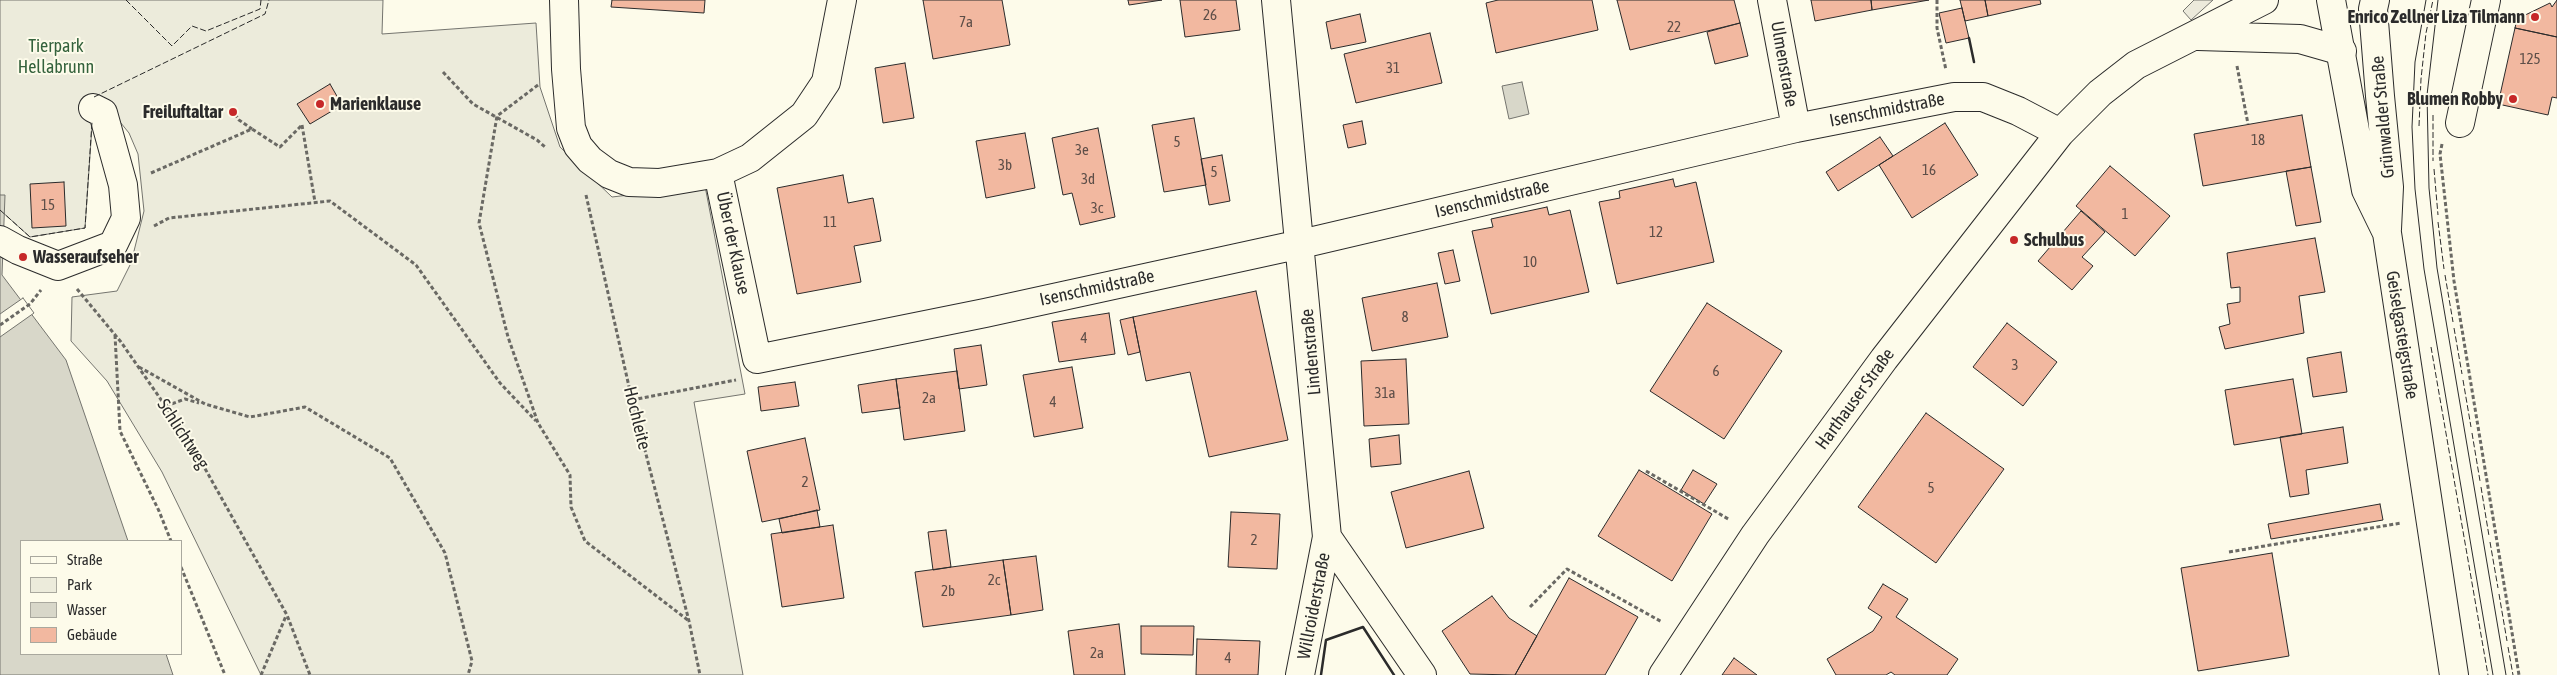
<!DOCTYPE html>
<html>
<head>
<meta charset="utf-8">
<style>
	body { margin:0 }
	#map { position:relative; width:2557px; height:675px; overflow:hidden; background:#fdfbea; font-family:"Asap Condensed",sans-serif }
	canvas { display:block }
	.legend { position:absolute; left:20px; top:540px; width:162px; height:115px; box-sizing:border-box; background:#fdfbea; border:1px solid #a9a89e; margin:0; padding:6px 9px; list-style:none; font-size:15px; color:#2b2b2b }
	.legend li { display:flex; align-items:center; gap:10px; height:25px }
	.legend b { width:25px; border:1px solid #a9a89e }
</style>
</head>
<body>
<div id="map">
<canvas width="2557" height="675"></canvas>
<ul class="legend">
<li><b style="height:6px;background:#fdfbea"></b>Straße</li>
<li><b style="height:14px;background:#ecebdb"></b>Park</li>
<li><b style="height:14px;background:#d8d7c9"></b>Wasser</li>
<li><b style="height:14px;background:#f2b8a0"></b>Gebäude</li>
</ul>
</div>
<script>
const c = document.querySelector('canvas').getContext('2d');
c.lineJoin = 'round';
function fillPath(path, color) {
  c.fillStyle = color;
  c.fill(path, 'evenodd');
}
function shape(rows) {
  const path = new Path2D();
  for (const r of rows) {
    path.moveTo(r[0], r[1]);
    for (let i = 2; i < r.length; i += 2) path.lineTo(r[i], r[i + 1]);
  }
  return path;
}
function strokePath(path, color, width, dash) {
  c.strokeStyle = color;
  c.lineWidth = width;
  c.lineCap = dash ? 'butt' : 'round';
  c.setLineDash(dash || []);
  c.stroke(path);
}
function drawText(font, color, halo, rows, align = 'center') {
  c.font = font + ' "Asap Condensed",sans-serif';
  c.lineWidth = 4;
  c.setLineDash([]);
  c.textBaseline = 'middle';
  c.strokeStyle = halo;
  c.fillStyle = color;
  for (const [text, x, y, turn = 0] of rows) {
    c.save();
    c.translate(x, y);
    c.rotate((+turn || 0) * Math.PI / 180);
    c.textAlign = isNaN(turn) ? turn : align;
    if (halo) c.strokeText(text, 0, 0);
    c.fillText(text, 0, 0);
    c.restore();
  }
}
const green = shape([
	[0,0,383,0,382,34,536,23,540,87,560,147,612,197,705,186,745,394,694,402,743,675,261,675,162,472,107,381,71,341,72,297,117,291,131,263,144,211,138,154,129,133,112,112,94,97,85,228,30,237,0,210,0,0]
]);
const parking = shape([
	[2194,0,2213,0,2191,20,2183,11,2194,0]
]);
const water = shape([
	[1522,82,1529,114,1509,119,1502,86,1522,82],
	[0,195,5,195,2,275,66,360,128,541,21,541,21,654,166,654,173,675,0,675,0,195]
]);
const pier = shape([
	[23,298,34,313,0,337,0,314,23,298]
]);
const building = shape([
	[612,0,705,0,704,13,611,7,612,0],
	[923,0,1002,0,1010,45,933,59,923,0],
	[1128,0,1162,0,1129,5,1128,0],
	[1180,0,1236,0,1240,30,1185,37,1180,0],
	[1498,0,1592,0,1598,30,1496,53,1486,3,1498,0],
	[1617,0,1734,0,1740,23,1630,50,1617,0],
	[1811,0,1871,0,1872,10,1815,21,1811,0],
	[1871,0,1929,0,1872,10,1871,0],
	[1960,0,1985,0,1988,16,1965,21,1960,0],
	[1985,0,2040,0,2041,4,1988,16,1985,0],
	[2557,0,2557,37,2515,28,2517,19,2550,3,2552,7,2557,0],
	[1962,8,1969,38,1946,43,1939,13,1962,8],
	[1360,14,1366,42,1331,49,1326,22,1360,14],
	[1740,23,1748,56,1715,64,1707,32,1740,23],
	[2515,28,2557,37,2557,98,2552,97,2548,115,2498,104,2515,28],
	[1430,33,1442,83,1356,103,1344,54,1430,33],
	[905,63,914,118,883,123,875,68,905,63],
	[330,84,342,105,310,124,297,104,330,84],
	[2302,115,2311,167,2203,186,2194,134,2302,115],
	[1194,118,1206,185,1164,192,1152,125,1194,118],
	[1362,121,1366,144,1348,148,1343,125,1362,121],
	[1945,123,1978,175,1912,218,1879,165,1945,123],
	[1098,128,1115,217,1080,225,1072,193,1063,195,1052,138,1098,128],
	[1025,133,1035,188,986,198,976,141,1025,133],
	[1880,137,1893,156,1838,191,1826,172,1880,137],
	[1222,155,1230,201,1209,205,1201,159,1222,155],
	[2110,166,2170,216,2135,256,2076,206,2110,166],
	[2311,167,2321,222,2296,226,2286,171,2311,167],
	[843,175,848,203,873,198,881,241,854,246,861,282,797,294,777,188,843,175],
	[1673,179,1675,187,1696,182,1714,262,1617,284,1599,202,1620,198,1619,191,1673,179],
	[64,182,66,226,32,228,30,184,64,182],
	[1547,207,1549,215,1570,210,1589,292,1491,314,1472,231,1493,227,1491,219,1547,207],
	[2081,211,2105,232,2082,257,2093,266,2072,290,2038,261,2081,211],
	[2315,238,2325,292,2299,296,2304,333,2225,349,2219,327,2230,324,2227,304,2240,302,2240,287,2231,288,2227,253,2315,238],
	[1453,250,1460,281,1445,284,1438,253,1453,250],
	[1437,283,1448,337,1372,351,1362,298,1437,283],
	[1256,291,1288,440,1209,457,1190,372,1146,381,1133,317,1256,291],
	[1707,303,1782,351,1724,439,1650,391,1707,303],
	[1109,313,1115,354,1059,362,1052,322,1109,313],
	[1133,317,1140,352,1128,355,1120,320,1133,317],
	[2007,323,2057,362,2023,406,1973,367,2007,323],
	[981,345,987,385,959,389,954,349,981,345],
	[2341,352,2347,392,2313,397,2307,358,2341,352],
	[1406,359,1409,424,1364,426,1361,361,1406,359],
	[1072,367,1083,428,1034,437,1023,375,1072,367],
	[957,371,965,431,904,440,896,379,957,371],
	[896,379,900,408,862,413,858,385,896,379],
	[2293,379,2302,434,2234,445,2225,390,2293,379],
	[795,382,799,406,761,411,758,387,795,382],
	[1926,413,2004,469,1936,563,1858,507,1926,413],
	[2343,427,2348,463,2306,470,2309,494,2290,497,2280,437,2343,427],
	[1399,435,1401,464,1371,467,1369,439,1399,435],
	[805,438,820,510,762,522,747,451,805,438],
	[1639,470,1712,514,1672,581,1598,536,1639,470],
	[1693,470,1717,484,1704,504,1681,490,1693,470],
	[1469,471,1484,528,1406,548,1391,492,1469,471],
	[2380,504,2383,520,2271,539,2268,524,2380,504],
	[817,510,820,527,782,533,779,519,817,510],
	[1231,512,1280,514,1277,569,1228,567,1231,512],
	[833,525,844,598,782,607,771,534,833,525],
	[946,530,951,567,933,570,928,532,946,530],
	[2272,553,2289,656,2198,671,2181,568,2272,553],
	[1036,556,1043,610,1011,615,1003,560,1036,556],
	[1003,560,1011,615,923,627,915,572,1003,560],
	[1569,578,1638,617,1605,675,1515,675,1569,578],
	[1883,584,1908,599,1896,617,1958,659,1947,675,1895,675,1891,672,1886,675,1836,675,1827,659,1873,631,1882,617,1868,608,1883,584],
	[1492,596,1509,618,1537,636,1515,675,1470,674,1442,631,1492,596],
	[1119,624,1125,675,1074,675,1068,631,1119,624],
	[1141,626,1194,626,1193,655,1141,654,1141,626],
	[1197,639,1260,641,1258,675,1196,675,1197,639],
	[1734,658,1757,675,1722,675,1734,658]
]);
const path = shape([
	[1937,0,1937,28,1946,70],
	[2237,66,2248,124],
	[443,72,473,104,537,140,545,147],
	[538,85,497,116,479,223,508,337,538,423,570,475,571,507,585,541,689,621],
	[235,114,239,120,252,129],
	[302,125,315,202],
	[2442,144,2440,154,2454,281,2519,675],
	[151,173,252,129,280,147,302,125],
	[586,195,632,400,689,621,700,675],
	[154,226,169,218,330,201,416,265,500,383,536,421],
	[77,289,121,342,189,440,287,615,310,675],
	[0,325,30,304,41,290],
	[115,335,120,431,159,511,171,541],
	[139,367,205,404,250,417,305,407,390,458,445,553,472,661,468,675],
	[632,400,736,380],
	[166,406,185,399,199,403],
	[1646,471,1730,520],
	[2229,552,2401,523],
	[181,567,225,675],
	[1530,607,1567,569,1662,622],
	[261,675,286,616]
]);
const minor = shape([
	[564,0,566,69,571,128,578,146,590,160,609,174,629,182,659,183,718,173,750,158,804,115,826,82,842,0],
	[1276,0,1327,537,1422,675],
	[1772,0,1796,128],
	[2198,36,2300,39,2342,51],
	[2460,123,2486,0],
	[718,173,757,359,985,313,1301,244,1796,128,1954,97,1983,97,2018,111,2060,133],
	[0,240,18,250,58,266,113,245,126,218,123,185,103,113,93,108],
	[1300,675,1327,537],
	[1663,675,1755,535,1884,359,2060,133,2100,93,2136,65,2264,0]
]);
const major = shape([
	[2331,0,2366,190,2387,233,2454,675],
	[2375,0,2373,9,2380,96,2389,187,2387,229]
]);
const tram = shape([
	[2426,0,2415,62,2412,127,2415,189,2424,269,2493,675],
	[2438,0,2427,95,2429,188,2437,268,2506,675]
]);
const fence = shape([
	[126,0,172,46,192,26,206,31,260,9,261,0],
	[94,97,265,14,269,0],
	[2433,115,2433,161],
	[2419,126,2421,79,2426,33,2433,0],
	[2434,169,2438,215],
	[0,210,30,237,85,228,92,122],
	[2438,222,2444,269],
	[2445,275,2453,322],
	[2454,328,2462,374],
	[2431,347,2488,675],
	[2463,380,2471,427],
	[2472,433,2480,481],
	[2481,487,2489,536],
	[2490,542,2498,588],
	[2499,594,2507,641],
	[2508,647,2513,675]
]);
const wall = shape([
	[1969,38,1974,62],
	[1321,675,1326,640,1363,627,1394,675]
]);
const markers = [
	[2535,17,5,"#c62828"],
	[2513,99,5,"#c62828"],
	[320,104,5,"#c62828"],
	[233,112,5,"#c62828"],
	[2014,240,5,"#c62828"],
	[23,257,5,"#c62828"]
];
const numberNames = [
	["26",1210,15],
	["7a",966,22],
	["22",1674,27],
	["125",2530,59],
	["31",1393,68],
	["18",2258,140],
	["5",1177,142],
	["3e",1082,150],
	["3b",1005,165],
	["16",1929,170],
	["5",1214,172],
	["3d",1088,179],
	["15",48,205],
	["3c",1097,208],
	["1",2125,214],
	["11",830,222],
	["12",1656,232],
	["10",1530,262],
	["8",1405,317],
	["4",1084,338],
	["3",2015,365],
	["6",1716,371],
	["31a",1385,393],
	["2a",929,398],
	["4",1053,402],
	["2",805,482],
	["5",1931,488],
	["2",1254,540],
	["2c",994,580],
	["2b",948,591],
	["2a",1097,653],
	["4",1228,658]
];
const poiNames = [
	["Enrico Zellner Liza Tilmann",2525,17],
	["Blumen Robby",2503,99],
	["Marienklause",330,104,"left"],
	["Freiluftaltar",223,112],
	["Schulbus",2024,240,"left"],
	["Wasseraufseher",33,257,"left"]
];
const parkNames = [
	["Tierpark",56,46],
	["Hellabrunn",56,67]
];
const streetNames = [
	["Ulmenstraße",1784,64,80],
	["Isenschmidstraße",1887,110,-11],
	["Grünwalder Straße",2383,117,-95],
	["Isenschmidstraße",1492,199,-13],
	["Über der Klause",733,243,78],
	["Isenschmidstraße",1097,288,-12],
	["Geiselgasteigstraße",2402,335,81],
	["Lindenstraße",1311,352,-95],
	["Harthauser Straße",1855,399,-54],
	["Hochleite",637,418,76],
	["Schlichtweg",183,434,57],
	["Willroiderstraße",1314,606,-79]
];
fillPath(green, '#ecebdb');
strokePath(green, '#74746e', 1);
fillPath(parking, '#eceadb');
strokePath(parking, '#74746e', 1);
fillPath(water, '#d8d7c9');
strokePath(water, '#74746e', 1);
fillPath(pier, '#fdfbea');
strokePath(pier, '#74746e', 1);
fillPath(building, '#f2b8a0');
strokePath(building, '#2b2b2b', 1);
strokePath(minor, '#2b2b2b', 30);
strokePath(major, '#2b2b2b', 30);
strokePath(path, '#6a6964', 3, [4, 2.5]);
strokePath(minor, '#fdfbea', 28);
strokePath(major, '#fdfbea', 28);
strokePath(tram, '#2b2b2b', 1);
strokePath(fence, '#2b2b2b', 1, [6, 2.5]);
strokePath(wall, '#2b2b2b', 2.5);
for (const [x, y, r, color] of markers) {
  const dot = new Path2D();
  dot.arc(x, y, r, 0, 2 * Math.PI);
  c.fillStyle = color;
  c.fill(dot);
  strokePath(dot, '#fdfbea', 2);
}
drawText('15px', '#5d4e48', null, numberNames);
drawText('bold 18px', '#2b2b2b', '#fdfbea', poiNames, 'right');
drawText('18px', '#34623c', '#fdfbea', parkNames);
drawText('18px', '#2b2b2b', '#fdfbea', streetNames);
</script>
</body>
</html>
